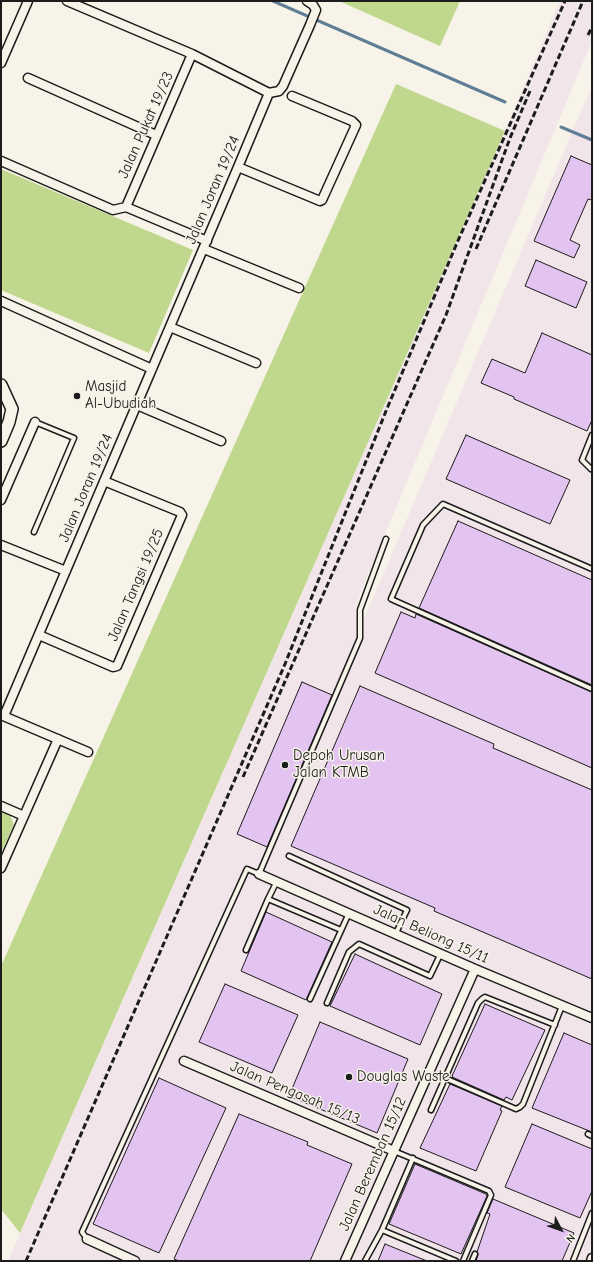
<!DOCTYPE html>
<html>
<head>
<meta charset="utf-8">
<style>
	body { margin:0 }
	#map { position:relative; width:593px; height:1262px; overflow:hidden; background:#f7f3e8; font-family:"Comic Neue",sans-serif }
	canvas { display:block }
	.frame { position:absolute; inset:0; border:2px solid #1c1c1c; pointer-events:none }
	.north { position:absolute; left:541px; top:1210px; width:40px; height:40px; -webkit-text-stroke:3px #f7f3e8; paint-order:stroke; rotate:131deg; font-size:11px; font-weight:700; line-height:16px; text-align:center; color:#1c1c1c }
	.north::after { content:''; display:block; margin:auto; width:14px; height:18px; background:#1c1c1c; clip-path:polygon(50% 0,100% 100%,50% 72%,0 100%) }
</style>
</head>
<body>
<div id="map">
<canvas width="593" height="1262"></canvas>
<div class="frame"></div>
<div class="north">N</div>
</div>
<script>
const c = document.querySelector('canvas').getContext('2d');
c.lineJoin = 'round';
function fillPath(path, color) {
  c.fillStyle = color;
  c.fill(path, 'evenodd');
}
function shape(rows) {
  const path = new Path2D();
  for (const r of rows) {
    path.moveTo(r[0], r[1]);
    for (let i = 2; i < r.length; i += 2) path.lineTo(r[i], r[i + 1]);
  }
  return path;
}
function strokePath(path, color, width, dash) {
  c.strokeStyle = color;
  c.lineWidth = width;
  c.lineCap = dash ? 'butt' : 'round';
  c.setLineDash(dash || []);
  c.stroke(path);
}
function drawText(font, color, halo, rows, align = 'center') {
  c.font = font + ' "Comic Neue",sans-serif';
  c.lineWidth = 3;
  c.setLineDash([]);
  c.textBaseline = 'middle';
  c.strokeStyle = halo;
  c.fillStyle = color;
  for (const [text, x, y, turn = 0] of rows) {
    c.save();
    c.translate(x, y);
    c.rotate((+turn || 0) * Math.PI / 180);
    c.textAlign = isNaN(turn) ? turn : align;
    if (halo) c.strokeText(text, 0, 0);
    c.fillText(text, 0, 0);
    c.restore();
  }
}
const built = shape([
	[560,1,592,1,592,41,361,591,355,612,361,626,592,86,592,1261,8,1261,505,131]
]);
const green = shape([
	[339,1,460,1,440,46],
	[396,84,505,131,20,1233,1,1209,1,966],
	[1,169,193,250,149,353,1,290],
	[1,811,10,815,14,825,1,853]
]);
const stream = shape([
	[273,1,505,102],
	[561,127,592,140]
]);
const building = shape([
	[571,156,592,165,592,200,588,199,570,240,580,245,574,258,534,241,571,156],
	[536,260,587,282,576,308,525,286,536,260],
	[542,333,592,355,592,420,587,431,514,399,514,397,481,383,492,359,525,373,542,333],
	[466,435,570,480,550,524,446,479,466,435],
	[458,521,592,580,592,685,419,608,458,521],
	[401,612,415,618,416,614,592,692,592,768,375,673,401,612],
	[302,682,332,695,267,847,237,834,302,682],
	[360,686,494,744,493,748,592,790,592,979,434,911,435,908,291,846,360,686],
	[266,912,332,942,306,1000,241,971,266,912],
	[355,954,442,994,420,1045,330,1006,355,954],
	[225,984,298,1015,272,1073,199,1042,225,984],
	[485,1004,545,1030,512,1100,506,1097,504,1100,452,1077,453,1076,452,1076,485,1004],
	[320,1022,408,1059,377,1133,289,1096,320,1022],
	[564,1033,592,1045,592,1132,532,1108,564,1033],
	[159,1078,226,1108,159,1253,93,1224,159,1078],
	[450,1084,502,1106,500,1110,502,1111,476,1171,420,1148,450,1084],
	[239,1114,308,1142,307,1145,352,1164,310,1261,179,1261,174,1259,239,1114],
	[532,1124,592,1149,592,1191,580,1218,505,1187,532,1124],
	[415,1164,486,1194,487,1196,461,1254,389,1224,415,1164],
	[493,1199,574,1233,562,1261,476,1261,478,1255,477,1252,490,1214,487,1213,493,1199],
	[385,1244,427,1261,378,1261,385,1244]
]);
const lane = shape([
	[591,469,582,460,592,435],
	[34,532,74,438,35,422],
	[592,569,443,504,423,525,391,599,592,689],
	[289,856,407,910,396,933],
	[277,881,268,899,341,930],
	[246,950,268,899],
	[310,999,349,913],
	[327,1003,349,952,359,944,430,976,441,953],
	[445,1078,516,1109,520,1107,523,1104,562,1006],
	[431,1110,478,1003,482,999,485,997,555,1025],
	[588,1134,592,1136],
	[394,1151,489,1191,491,1195,463,1261],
	[382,1230,456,1261],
	[87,1239,82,1232,247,869,259,874,360,638,360,610,386,539],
	[365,1261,382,1230,413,1158],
	[472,1261,475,1254],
	[573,1261,592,1213]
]);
const street = shape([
	[67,1,192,54,269,93],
	[1,63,28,1],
	[28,78,156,135],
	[269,93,279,91,283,86,310,25,316,10,313,5,307,1],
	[1,161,113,210,126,207],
	[238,167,320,201,322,200,356,125,352,121,292,96],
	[126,207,192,54],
	[126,207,207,241],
	[204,249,299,288],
	[1,301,152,369],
	[170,327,256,363],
	[137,405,221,441],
	[1,500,35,422],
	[1,545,66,571],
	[39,635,113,667,117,666,182,515,180,512,104,481],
	[1,715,88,752],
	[4,716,238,167,269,93],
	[1,806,24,816],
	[1,868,58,739],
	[259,874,475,969,592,1018],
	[184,1061,394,1151],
	[87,1239,135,1261],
	[345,1261,475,969],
	[591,1261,592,1258]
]);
const secondary = shape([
	[1,385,12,409,9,422,1,441]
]);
const rail = shape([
	[588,35,592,27],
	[476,249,583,1],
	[243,777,446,315,510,138,530,91],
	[26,1261,285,664,386,411,457,243,565,1]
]);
const markers = [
	[77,396,4,"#1c1c1c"],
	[285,765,4,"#1c1c1c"],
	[349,1077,4,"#1c1c1c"]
];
const streetNames = [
	["Jalan Pukat 19/23",146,125,-66],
	["Jalan Joran 19/24",213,190,-67],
	["Jalan Joran 19/24",86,488,-67],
	["Jalan Tangsi 19/25",136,585,-67],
	["Jalan Beliong 15/11",431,934,24],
	["Jalan Pengasah 15/13",295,1093,23],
	["Jalan Beremban 15/12",373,1164,-66]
];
const poiNames = [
	["Masjid",85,387],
	["Al-Ubudiah",85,404],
	["Depoh Urusan",293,756],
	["Jalan KTMB",293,773],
	["Douglas Waste",357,1077]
];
fillPath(built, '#f1e5ea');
fillPath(green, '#c0d88e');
strokePath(stream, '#5f7e96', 3);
fillPath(building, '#e3c3f0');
strokePath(building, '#1c1c1c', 1);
strokePath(lane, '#1c1c1c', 7);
strokePath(street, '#1c1c1c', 11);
strokePath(secondary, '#1c1c1c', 14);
strokePath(lane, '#f7f3e8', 4);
strokePath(street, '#f7f3e8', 8);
strokePath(secondary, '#f7f3e8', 11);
strokePath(rail, '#1c1c1c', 3, [6, 3]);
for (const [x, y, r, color] of markers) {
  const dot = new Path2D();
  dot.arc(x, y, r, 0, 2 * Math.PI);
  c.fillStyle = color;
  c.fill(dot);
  strokePath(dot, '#f7f3e8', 1.5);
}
drawText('15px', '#1c1c1c', '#f7f3e8', streetNames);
drawText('15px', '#1c1c1c', '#f7f3e8', poiNames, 'left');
</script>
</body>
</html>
